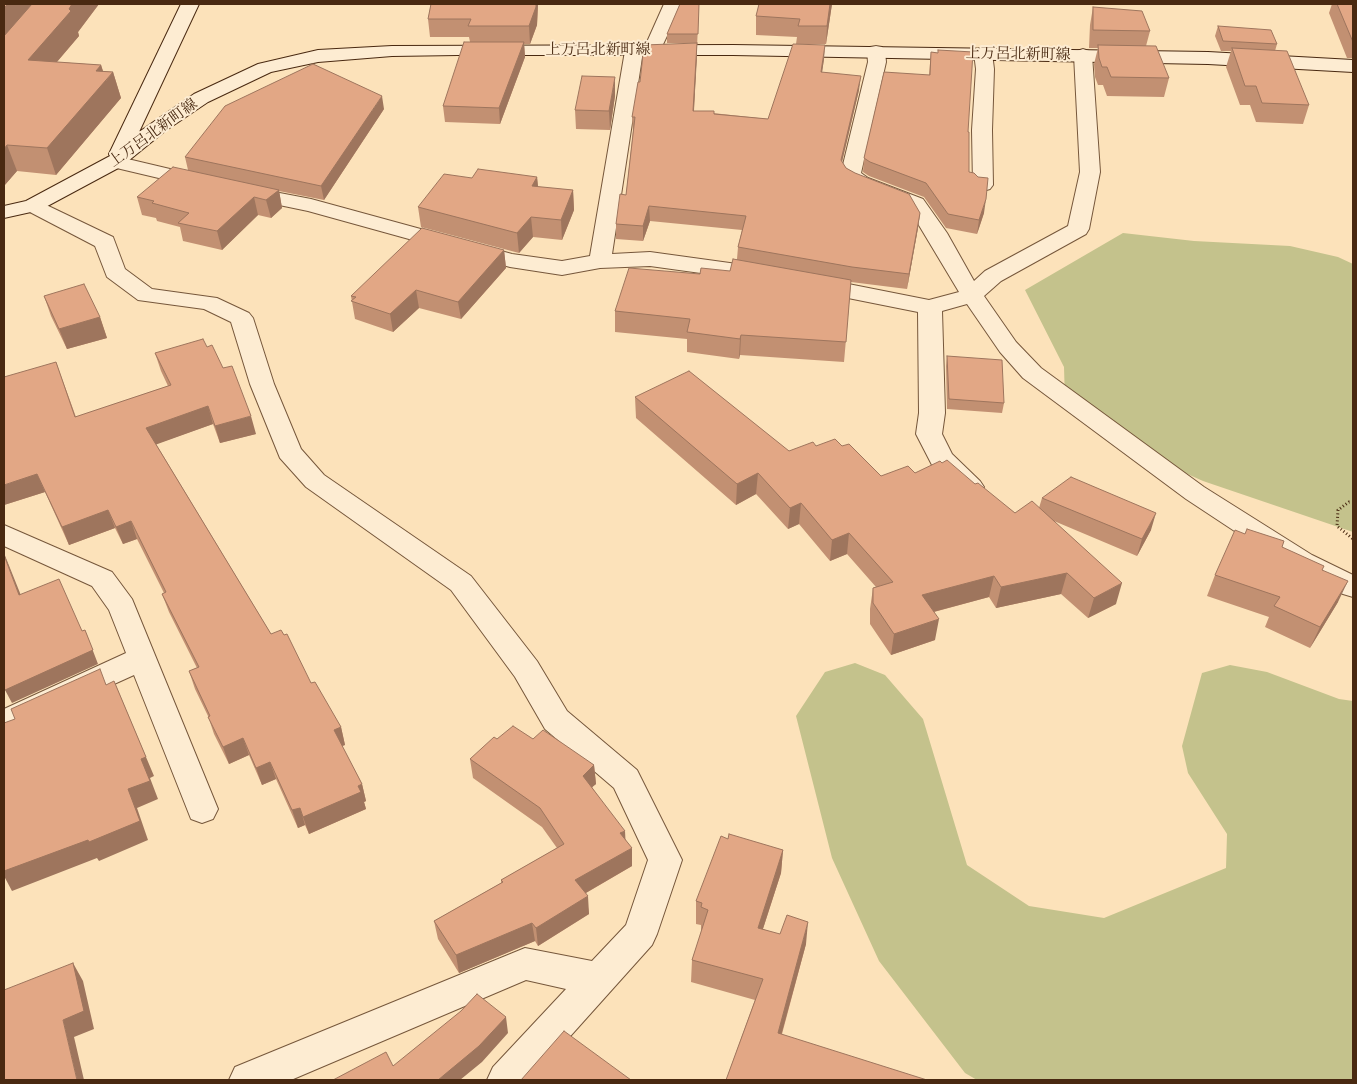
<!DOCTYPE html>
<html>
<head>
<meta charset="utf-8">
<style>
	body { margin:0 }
	#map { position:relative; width:1357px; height:1084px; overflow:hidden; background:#fce2ba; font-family:"Libre Caslon Text",serif }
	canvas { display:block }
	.frame { position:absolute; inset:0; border:5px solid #492911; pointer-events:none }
</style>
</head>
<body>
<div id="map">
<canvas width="1357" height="1084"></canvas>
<div class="frame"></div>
</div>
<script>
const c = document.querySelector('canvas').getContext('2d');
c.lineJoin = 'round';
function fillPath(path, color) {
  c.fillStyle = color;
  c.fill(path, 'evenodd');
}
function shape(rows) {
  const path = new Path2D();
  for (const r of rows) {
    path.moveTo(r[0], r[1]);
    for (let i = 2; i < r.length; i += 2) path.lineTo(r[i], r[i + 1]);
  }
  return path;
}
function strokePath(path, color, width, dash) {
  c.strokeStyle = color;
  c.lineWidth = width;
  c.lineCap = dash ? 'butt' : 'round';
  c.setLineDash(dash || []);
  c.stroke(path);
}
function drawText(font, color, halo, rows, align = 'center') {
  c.font = font + ' "Libre Caslon Text","Noto Serif JP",serif';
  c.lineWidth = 4;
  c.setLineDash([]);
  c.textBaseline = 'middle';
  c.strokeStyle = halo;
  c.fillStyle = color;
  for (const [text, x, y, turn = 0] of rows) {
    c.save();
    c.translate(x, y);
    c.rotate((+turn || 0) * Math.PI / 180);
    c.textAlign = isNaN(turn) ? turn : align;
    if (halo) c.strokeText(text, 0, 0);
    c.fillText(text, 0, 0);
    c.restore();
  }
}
const green = shape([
	[1123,233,1194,241,1290,246,1338,257,1353,264,1353,532,1203,481,1098,434,1065,402,1064,367,1025,290],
	[855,663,885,675,923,719,967,865,1029,906,1104,918,1226,868,1227,834,1188,773,1182,746,1202,673,1230,665,1267,672,1339,699,1353,701,1353,1080,977,1080,965,1073,879,961,832,858,796,716,825,672]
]);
const path = shape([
	[1353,502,1349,502,1338,510,1337,526,1353,539]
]);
const street = shape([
	[664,4,682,4,658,55,652,56,646,55,643,51,612,254,650,252,766,268,774,270,777,275,774,280,766,282,650,266,600,268,562,275,510,267,308,211,236,196,233,192,236,188,243,186,311,199,512,254,562,261,590,256,625,51,628,47,634,46,640,47,643,51,664,4],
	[876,46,882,47,885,51,886,62,861,173,868,178,923,199,947,233,974,281,985,271,1068,226,1080,172,1074,55,1077,51,1083,49,1089,51,1092,55,1100,172,1089,229,1086,234,1001,281,984,296,1016,342,1041,368,1204,487,1312,555,1353,575,1353,597,1343,594,1292,569,1186,499,1023,378,1000,352,967,304,942,311,945,413,942,434,952,454,980,481,984,487,980,493,971,496,962,493,932,465,916,434,919,413,918,312,813,291,805,289,802,284,805,279,813,277,929,300,959,292,908,207,854,186,846,181,841,173,868,62,867,51,870,47,876,46],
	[983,48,989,49,992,53,994,69,992,130,993,185,990,189,983,191,976,189,973,185,972,130,976,69,974,53,977,49,983,48],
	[115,156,208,178,211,182,208,186,201,188,108,166,105,162,108,158,115,156],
	[33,200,40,202,113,237,125,269,152,289,217,298,249,313,253,318,274,384,301,449,324,475,471,576,537,661,567,711,637,770,682,860,657,934,652,945,531,1080,487,1080,493,1067,566,989,526,980,291,1080,229,1080,235,1067,525,948,592,961,626,925,648,860,614,788,545,729,515,677,451,590,306,487,280,458,250,384,231,322,204,309,138,300,107,277,95,246,26,210,22,206,26,202,33,200],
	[4,525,112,572,132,599,218,809,213,819,202,823,191,819,134,675,4,734,4,709,126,653,109,610,92,586,4,546,4,525]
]);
const secondary = shape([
	[181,4,199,4,139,132,194,94,258,64,318,50,392,46,733,45,1208,52,1353,60,1353,72,1208,64,733,55,458,55,392,56,318,62,271,72,208,102,165,131,122,166,40,210,4,218,4,206,26,201,110,156,109,154,181,4]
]);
const wall = shape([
	[4,4,99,4,78,32,79,36,57,62,101,65,103,71,113,72,121,98,56,175,17,171,4,186],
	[431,4,538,4,537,25,530,44,524,44,525,57,500,124,445,122,443,106,470,42,469,37,430,37,428,19],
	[680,4,699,4,694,111,768,119,824,59,822,72,859,90,842,162,846,168,920,213,918,228,907,289,851,282,844,362,740,355,739,359,687,352,687,339,615,332,615,311,700,274,730,271,737,259,738,247,742,230,650,221,643,241,616,239,616,224,626,195,633,131,632,117,640,82,696,43,667,43,667,34],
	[759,4,832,4,826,44,796,44,797,37,756,35,756,16],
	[1332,4,1353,4,1353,58,1347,58,1329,13],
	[1093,7,1150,31,1146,46,1169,78,1164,97,1107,96,1103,85,1098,85,1095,77,1094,64,1098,48,1089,48,1090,25],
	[1218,26,1277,44,1275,51,1309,105,1303,124,1256,122,1250,105,1240,105,1226,67,1231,51,1221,51,1215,36],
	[938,50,968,132,969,172,984,213,977,234,946,228,924,197,869,176,863,172,864,158,929,75,931,52,938,53],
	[615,96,610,130,576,129,575,110],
	[384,109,324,200,279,191,282,208,271,218,258,215,222,250,183,241,180,227,157,221,156,218,142,215,137,197,188,170,185,157],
	[537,177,538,187,573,190,574,210,562,240,533,237,519,253,421,227,418,207,472,178],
	[504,250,506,268,461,319,419,308,393,332,355,319,351,296],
	[44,296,100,317,107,338,67,349,51,316],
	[155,353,256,434,220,443,213,424,156,444,271,634,311,683,341,727,345,745,342,746,362,784,366,801,364,802,366,809,309,834,305,825,298,828,276,779,262,785,249,755,229,764,214,734,208,716,195,689,189,671,197,668,169,612,162,594,164,593,137,539,123,544,115,528,69,545,45,492,4,505,56,362,76,417,168,386,161,371],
	[947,356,1004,403,1002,413,947,409,946,366],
	[635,397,789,451,816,446,842,446,881,476,915,473,942,463,975,484,1015,513,1039,508,1042,498,1151,530,1137,556,1054,521,1116,604,1088,618,1061,594,996,608,989,597,934,612,935,640,891,655,870,624,870,609,873,588,876,587,847,554,830,561,799,524,788,529,756,494,736,505,636,418],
	[1282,547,1323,570,1338,602,1310,648,1265,627,1269,617,1207,596,1215,575],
	[497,739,533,739,594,765,596,784,592,787,626,840,632,866,586,893,589,914,538,946,535,941,459,973,438,939,434,921,501,883,501,880,557,848,542,827,473,778,470,759],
	[728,839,783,850,781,873,763,929,806,944,782,1034,726,1080,755,1000,691,982,692,960,702,930,701,930,701,925,696,924,696,901]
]);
const shadedWall = shape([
	[8,4,38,4,4,43,4,8],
	[72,4,99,4,78,32,79,36,37,85,28,60],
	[536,4,538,4,537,25,530,44,529,26],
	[830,4,832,4,826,44,827,26],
	[524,42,525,57,500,124,499,108],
	[697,43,697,57,693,125,693,111],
	[825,45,824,59,820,86,821,72],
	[101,65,106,81,113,72,121,98,56,175,47,148,96,71],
	[861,76,859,90,839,174,841,160],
	[615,77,615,96,610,130,609,111],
	[382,96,384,109,324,200,321,186],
	[7,145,17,171,4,186,4,149],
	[537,177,539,196,532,186],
	[279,190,282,208,271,218,266,200],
	[573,190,574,210,562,240,561,220],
	[254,197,258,215,222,250,217,231],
	[986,199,984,213,977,234,979,220],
	[649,206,650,221,643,241,643,226],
	[920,213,918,228,907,289,909,274],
	[531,217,533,237,519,253,517,233],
	[504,250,506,268,461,319,458,302],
	[416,290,419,308,393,332,390,314],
	[100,317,107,338,67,349,59,329],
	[741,335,740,355,739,359,740,339],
	[208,406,213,424,152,446,146,428],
	[251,416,256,434,220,443,215,426],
	[758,473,756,494,736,505,737,484],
	[37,474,45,492,4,505,4,485],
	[801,503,799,524,788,529,790,508],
	[108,510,115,528,69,545,62,527],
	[1156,513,1151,530,1137,556,1142,539],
	[131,521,137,539,123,544,116,527],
	[849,533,847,554,830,561,832,540],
	[4,553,26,608,19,595,4,555],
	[1067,573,1061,594,996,608,1001,587],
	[994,576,989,597,918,616,922,595],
	[1348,581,1338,602,1310,648,1320,627],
	[1122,583,1116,604,1088,618,1094,598],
	[939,619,935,640,891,655,894,634],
	[85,630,98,664,12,703,5,690],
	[114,681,154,776,150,778,158,799,137,808,148,840,99,861,97,858,12,891,4,876,4,871,128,789,141,759],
	[341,727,345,745,339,747,334,730],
	[243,738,249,755,229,764,223,747],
	[270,762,276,779,262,785,256,768],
	[594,765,596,784,584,794,583,776],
	[362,784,366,801,364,802,366,809,309,834,303,817],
	[300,808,305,825,298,828,292,810],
	[625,831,626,850,620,833],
	[632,848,632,866,577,898,575,880],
	[783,850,781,873,756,950,758,928],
	[588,896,589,914,538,946,536,928],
	[808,922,806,944,776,1054,778,1033],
	[532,923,535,941,459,973,456,955],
	[73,963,83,981,94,1029,74,1037,84,1080,77,1080,63,1020],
	[506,1017,508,1033,482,1062,460,1080,438,1080]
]);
const building = shape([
	[4,4,8,4,4,8,4,4],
	[32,4,72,4,69,9,71,11,28,60,101,65,96,71,113,72,47,148,7,145,4,149,4,36,32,4],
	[431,4,536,4,536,7,529,26,468,26,471,19,428,19,431,4],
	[680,4,699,4,698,34,667,34,680,4],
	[759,4,830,4,827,26,798,26,800,19,756,16,759,4],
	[1337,4,1353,4,1353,42,1337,4],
	[1093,7,1142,11,1150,31,1093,30,1093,7],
	[1218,26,1271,30,1277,44,1223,41,1218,26],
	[464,42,524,42,499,108,443,106,464,42],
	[697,43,693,111,714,111,714,114,768,119,793,44,825,45,821,72,861,76,841,160,846,168,855,173,909,194,920,213,909,274,852,267,738,247,746,216,649,206,643,226,616,224,620,194,626,195,635,117,632,117,638,82,640,82,644,45,697,43],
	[1098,45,1156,46,1169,78,1111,77,1107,67,1102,67,1099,58,1098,45],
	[1232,48,1287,51,1309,105,1262,103,1256,86,1245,86,1232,48],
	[938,50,973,52,968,132,969,132,969,172,974,173,978,177,988,178,986,199,979,220,948,214,926,183,870,162,864,158,884,72,930,75,931,52,938,53,938,50],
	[313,64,382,96,321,186,185,157,225,106,313,64],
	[582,76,615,77,609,111,575,110,582,76],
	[173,167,279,190,266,200,254,197,217,231,178,223,189,213,152,203,154,201,137,197,173,167],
	[478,169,537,177,532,186,573,190,561,220,531,217,517,233,418,207,444,174,472,178,478,169],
	[422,228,504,250,458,302,416,290,390,314,351,301,356,297,351,296,422,228],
	[733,259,851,280,846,342,741,335,740,339,687,332,690,319,615,311,629,268,700,274,701,268,730,271,733,259],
	[84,284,100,317,59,329,44,296,84,284],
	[203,339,207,347,212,345,223,368,232,366,251,416,215,426,208,406,146,428,271,634,281,630,284,635,287,634,311,683,315,682,341,727,334,730,362,784,358,786,361,792,303,817,300,808,292,810,270,762,256,768,243,738,223,747,208,717,210,716,189,671,199,667,162,594,166,592,131,521,116,527,108,510,62,527,37,474,4,485,4,377,56,362,75,417,171,385,155,353,203,339],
	[947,356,1002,360,1004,403,949,399,947,356],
	[689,371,789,451,813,442,816,446,835,439,842,446,849,444,881,476,908,466,915,473,940,461,942,463,947,460,975,484,978,483,1015,513,1032,501,1122,583,1094,598,1067,573,1001,587,994,576,922,595,939,619,894,634,873,603,873,588,893,582,849,533,832,540,801,503,790,508,758,473,737,484,635,397,689,371],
	[1071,477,1156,513,1142,539,1042,498,1071,477],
	[1247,529,1284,541,1282,547,1324,566,1322,570,1348,581,1320,627,1274,606,1280,597,1215,575,1235,530,1245,534,1247,529],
	[4,555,19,595,59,579,82,631,85,630,93,650,5,690,4,687,4,555],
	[100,669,106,685,114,681,146,757,141,759,150,781,128,789,140,821,89,842,88,840,4,871,4,723,15,719,11,709,100,669],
	[513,726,533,739,543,730,594,765,583,776,625,831,620,833,632,848,575,880,588,896,536,928,532,923,456,955,434,921,503,882,501,880,564,844,540,808,470,759,494,737,497,739,513,726],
	[729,834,783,850,758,928,780,934,787,915,808,922,778,1033,927,1080,726,1080,763,979,692,960,708,910,701,907,702,903,696,901,721,836,728,839,729,834],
	[73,963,84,1011,63,1020,77,1080,4,1080,4,990,73,963],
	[477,994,506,1017,479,1046,438,1080,333,1080,386,1052,393,1066,461,1011,477,994],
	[564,1031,631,1080,521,1080,564,1031]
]);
const farStreetnames = [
	["上万呂北新町線",598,50],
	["上万呂北新町線",1018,54,1],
	["上万呂北新町線",153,133,-36]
];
fillPath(green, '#c4c28c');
strokePath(street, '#76573b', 2);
strokePath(secondary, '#492911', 2);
strokePath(path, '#492911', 3, [1, 2.5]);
fillPath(street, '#fdecd2');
fillPath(secondary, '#fdecd2');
fillPath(wall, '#c29072');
fillPath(shadedWall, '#9e755d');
fillPath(building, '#e2a785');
strokePath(building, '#9e755d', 1);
drawText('15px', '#492911', '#fdecd2', farStreetnames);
</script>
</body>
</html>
